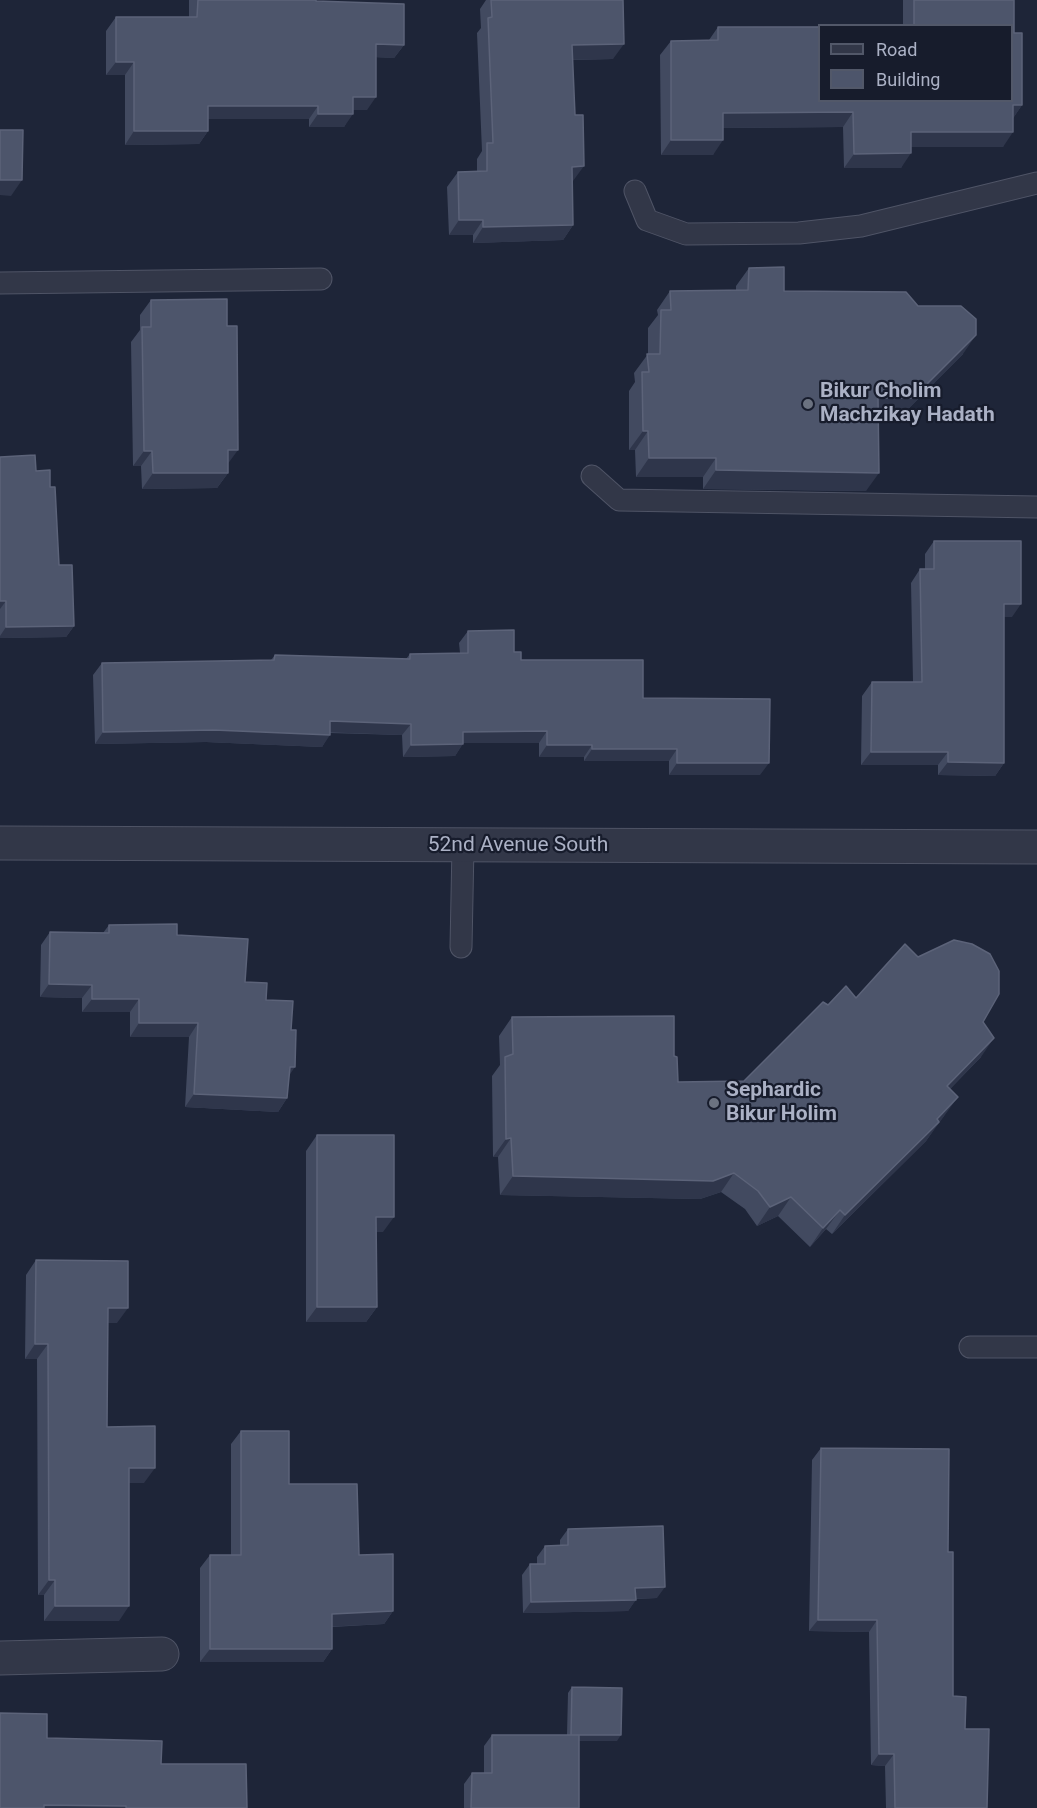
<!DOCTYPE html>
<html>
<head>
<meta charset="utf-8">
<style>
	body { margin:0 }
	#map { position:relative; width:1037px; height:1808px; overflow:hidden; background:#1e2538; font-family:Roboto,sans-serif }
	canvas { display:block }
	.legend { position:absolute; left:818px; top:24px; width:195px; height:78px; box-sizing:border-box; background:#171c2c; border:2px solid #525869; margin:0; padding:8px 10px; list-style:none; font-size:18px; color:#abb1c5 }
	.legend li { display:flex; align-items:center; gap:12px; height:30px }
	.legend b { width:30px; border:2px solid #525869 }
</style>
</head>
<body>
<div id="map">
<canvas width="1037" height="1808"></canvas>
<ul class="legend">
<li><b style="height:8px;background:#323748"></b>Road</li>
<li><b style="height:16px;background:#4d556b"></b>Building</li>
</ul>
</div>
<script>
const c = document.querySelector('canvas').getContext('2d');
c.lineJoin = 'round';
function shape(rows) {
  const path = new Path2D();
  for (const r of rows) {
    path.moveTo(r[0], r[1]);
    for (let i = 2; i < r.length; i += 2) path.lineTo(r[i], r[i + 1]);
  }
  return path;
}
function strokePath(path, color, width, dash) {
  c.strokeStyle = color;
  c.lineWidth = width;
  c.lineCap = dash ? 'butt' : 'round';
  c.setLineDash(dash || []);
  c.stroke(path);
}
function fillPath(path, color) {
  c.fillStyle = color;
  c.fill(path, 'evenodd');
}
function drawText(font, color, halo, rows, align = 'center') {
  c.font = font + ' Roboto,sans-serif';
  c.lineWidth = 4.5;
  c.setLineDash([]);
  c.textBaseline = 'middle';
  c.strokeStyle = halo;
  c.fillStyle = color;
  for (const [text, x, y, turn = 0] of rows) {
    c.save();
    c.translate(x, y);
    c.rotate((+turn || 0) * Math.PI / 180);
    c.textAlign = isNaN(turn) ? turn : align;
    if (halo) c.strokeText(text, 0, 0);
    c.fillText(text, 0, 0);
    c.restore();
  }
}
const lane = shape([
	[635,191,647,220,686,234,799,233,861,226,1037,183],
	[0,283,321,279],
	[592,476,619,500,1037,507],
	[461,947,463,846],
	[970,1347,1037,1347]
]);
const street = shape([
	[0,843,1037,847],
	[0,1658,162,1654]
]);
const wall = shape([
	[189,0,316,0,316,1,404,45,394,58,376,57,367,110,353,110,344,127,309,127,309,119,208,119,208,131,199,144,125,145,125,75,106,75,106,31,116,17,189,17],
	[486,0,623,0,613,59,573,60,573,181,572,181,573,225,563,240,473,243,473,235,449,235,447,187,458,172,477,171,477,159,482,151,477,33,481,28,480,9],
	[903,0,1014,0,1014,33,1022,105,1013,118,1003,147,911,147,901,168,844,168,843,127,723,128,713,155,661,155,660,55,671,41,709,40,718,27,1011,26,903,26],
	[749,268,784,291,918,306,963,354,900,417,879,417,866,491,703,489,703,477,636,477,635,450,629,450,629,391,635,382,634,373,648,354,648,328,658,315,657,310,670,291,736,290,736,286],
	[151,300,228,464,228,473,217,488,142,489,141,466,133,466,131,342,140,330,140,315],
	[0,457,36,471,50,487,59,565,74,626,66,637,0,638],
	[934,541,1012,617,1004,617,1004,763,995,776,938,775,938,765,861,765,862,696,872,682,913,682,911,583,920,569,925,569,925,554],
	[468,631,514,652,521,660,643,698,760,775,669,775,669,761,584,761,584,757,539,757,539,743,463,743,455,756,403,757,402,735,330,733,322,747,206,742,95,744,93,675,102,663,271,660,275,655,406,659,410,654,460,653,459,643],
	[109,925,177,935,245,982,266,1000,289,1076,287,1098,278,1112,185,1107,189,1037,130,1037,130,1012,82,1012,82,998,40,997,41,945,50,932,103,933],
	[856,998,983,1022,981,1057,950,1089,944,1116,939,1122,926,1141,832,1234,826,1229,810,1247,778,1216,757,1226,745,1209,721,1192,700,1199,500,1195,498,1157,493,1157,492,1076,500,1065,499,1036,512,1017,674,1056,678,1082,744,1081,828,1005],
	[317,1135,383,1232,376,1232,377,1307,366,1322,306,1322,306,1151],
	[36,1260,117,1323,107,1323,107,1427,144,1483,129,1483,119,1621,44,1621,44,1595,38,1595,37,1359,25,1359,26,1275],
	[241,1431,289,1484,393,1611,384,1624,332,1627,332,1649,323,1662,200,1662,200,1568,210,1555,231,1555,231,1444],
	[821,1448,948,1552,953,1696,965,1729,987,1808,886,1808,885,1766,871,1765,869,1632,809,1631,812,1460],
	[568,1529,657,1598,636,1599,628,1611,523,1613,522,1575,530,1564,537,1564,537,1557,545,1546,560,1545,560,1540],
	[572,1687,617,1741,579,1741,579,1808,464,1808,464,1784,472,1773,484,1773,484,1746,492,1735,567,1735,568,1693]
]);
const shadedWall = shape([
	[376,44,404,45,394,58,367,57],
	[624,44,613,59,561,60,572,45],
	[116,62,134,62,125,75,106,75],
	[353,97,376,97,367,110,344,110],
	[1013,105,1022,105,1012,120],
	[208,106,318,106,309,119,199,119],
	[853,112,843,127,713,128,723,113],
	[318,114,353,114,344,127,309,127],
	[134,131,208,131,199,144,125,145],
	[911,132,1013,132,1003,147,901,147],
	[671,140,723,140,713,155,661,155],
	[911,153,901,168,844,168,854,154],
	[584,166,573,181,561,182,572,167],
	[0,180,22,180,11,196,0,195],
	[459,220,483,220,473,235,449,235],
	[573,225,563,240,473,243,483,227],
	[976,335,963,354,900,417,865,417,878,398],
	[643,431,648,431,635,450,629,450],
	[228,450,238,450,227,465],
	[144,451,152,451,141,466,133,466],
	[649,458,716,458,703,477,636,477],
	[716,470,879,473,866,491,703,489],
	[153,473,228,473,217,488,142,489],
	[0,601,6,601,0,609],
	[1004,604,1021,604,1012,617,995,617],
	[74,626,66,637,0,638,0,636,6,627],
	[330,721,411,724,402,735,322,732],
	[214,730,330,735,322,747,206,742,95,744,103,732],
	[547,731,539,743,455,743,463,732],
	[463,744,455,756,403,757,411,745],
	[547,745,592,745,584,757,539,757],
	[592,749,677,749,669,761,584,761],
	[871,752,948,752,938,765,861,765],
	[948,762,1004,763,995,776,938,775],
	[677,763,769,763,760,775,669,775],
	[49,984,92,985,82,998,40,997],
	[92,999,139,999,130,1012,82,1012],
	[139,1023,198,1023,189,1037,130,1037],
	[994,1038,981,1057,934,1105,947,1086],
	[290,1067,295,1067,286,1080],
	[194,1094,287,1098,278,1112,185,1107],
	[958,1097,926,1141,832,1234,845,1215],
	[511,1138,498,1157,493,1157,506,1139],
	[734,1173,721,1192,700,1199,500,1195,513,1176],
	[791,1197,778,1216,757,1226,770,1207],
	[840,1210,826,1229,810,1247,823,1228],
	[376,1217,394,1217,383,1232,365,1232],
	[317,1307,377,1307,366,1322,306,1322],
	[108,1308,128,1308,117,1323,97,1323],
	[35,1344,48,1344,37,1359,25,1359],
	[129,1468,155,1468,144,1483,119,1483],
	[49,1580,55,1580,44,1595,38,1595],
	[665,1587,657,1598,628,1599,635,1588],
	[636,1600,628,1611,523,1613,531,1602],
	[55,1606,129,1606,119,1621,44,1621],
	[393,1611,384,1624,323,1627,332,1614],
	[818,1620,877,1620,869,1632,809,1631],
	[210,1649,332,1649,323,1662,200,1662],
	[571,1735,621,1735,617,1741,567,1741],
	[879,1754,894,1754,885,1766,871,1765],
	[44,1805,126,1806,125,1808,42,1808]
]);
const building = shape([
	[198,0,316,0,316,1,404,4,404,45,376,44,376,97,353,97,353,114,318,114,318,106,208,106,208,131,134,131,134,62,116,62,116,17,197,17,198,0],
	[491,0,623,0,624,44,572,45,575,115,583,115,584,166,572,167,573,225,483,227,483,220,459,220,458,172,487,171,487,143,493,143,488,18,492,17,491,0],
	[914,0,1014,0,1014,33,1022,33,1022,105,1013,105,1013,132,911,132,911,153,854,154,853,112,723,113,723,140,671,140,671,41,718,40,718,27,819,27,819,100,1011,100,1011,26,914,26,914,0],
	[0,130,23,130,22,180,0,180,0,130],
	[784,267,784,291,906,292,918,306,961,306,976,319,976,335,913,398,878,398,879,473,716,470,716,458,649,458,648,431,643,431,642,372,649,372,647,354,660,354,661,310,671,310,670,291,748,290,749,268,784,267],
	[227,299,227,326,237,326,238,450,228,450,228,473,153,473,152,451,144,451,142,327,151,327,151,300,227,299],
	[35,455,36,471,50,470,50,487,55,487,59,565,72,565,74,626,6,627,6,601,0,601,0,457,35,455],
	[934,541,1021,541,1021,604,1004,604,1004,763,948,762,948,752,871,752,872,682,922,682,920,569,934,569,934,541],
	[514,630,514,652,521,652,521,660,643,660,643,698,770,699,769,763,677,763,677,749,592,749,592,745,547,745,547,731,463,732,463,744,411,745,411,724,330,721,330,735,214,730,103,732,102,663,274,660,275,655,410,659,410,654,468,653,468,631,514,630],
	[177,924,177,935,248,939,245,982,267,983,266,1000,293,1001,291,1030,296,1030,295,1067,290,1067,287,1098,194,1094,198,1023,139,1023,139,999,92,999,92,985,49,984,50,932,109,933,109,925,177,924],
	[954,940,972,944,990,954,999,971,999,994,983,1022,994,1038,947,1086,958,1097,937,1119,939,1122,845,1215,840,1210,823,1228,791,1197,770,1207,758,1191,734,1173,713,1181,513,1176,511,1138,506,1139,505,1057,513,1054,512,1017,674,1016,674,1056,677,1057,678,1082,744,1081,823,1002,828,1005,846,986,856,998,905,944,918,957,954,940],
	[317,1135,394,1135,394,1217,376,1217,377,1307,317,1307,317,1135],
	[36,1260,128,1261,128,1308,108,1308,107,1427,155,1426,155,1468,129,1468,129,1606,55,1606,55,1580,49,1580,48,1344,35,1344,36,1260],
	[241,1431,289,1431,289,1484,357,1484,359,1555,393,1554,393,1611,332,1614,332,1649,210,1649,210,1555,241,1555,241,1431],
	[821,1448,949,1449,948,1552,953,1552,953,1696,966,1697,965,1729,989,1729,987,1808,895,1808,894,1754,879,1754,877,1620,818,1620,821,1448],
	[663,1526,665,1587,635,1588,636,1600,531,1602,530,1564,545,1564,545,1546,568,1545,568,1529,663,1526],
	[572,1687,622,1688,621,1735,571,1735,572,1687],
	[0,1713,47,1714,47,1738,162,1741,161,1764,246,1764,247,1808,126,1808,126,1806,44,1805,44,1808,0,1808,0,1713],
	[492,1735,579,1735,579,1808,471,1808,472,1773,492,1773,492,1735]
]);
const markers = [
	[808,404,6,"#6b7280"],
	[714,1103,6,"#6b7280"]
];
const poiNames = [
	["Bikur Cholim",820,392],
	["Machzikay Hadath",820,416],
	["Sephardic",726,1091],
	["Bikur Holim",726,1115]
];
const streetNames = [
	["52nd Avenue South",518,846]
];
strokePath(lane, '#4f5466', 23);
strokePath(street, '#4f5466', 35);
strokePath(lane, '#323748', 21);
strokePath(street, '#323748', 33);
fillPath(wall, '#424a60');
fillPath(shadedWall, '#2f364b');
fillPath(building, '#4d556b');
strokePath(building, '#5c6379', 1.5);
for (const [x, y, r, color] of markers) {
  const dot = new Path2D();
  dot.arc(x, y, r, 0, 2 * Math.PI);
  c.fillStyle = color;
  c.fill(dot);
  strokePath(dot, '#171c2c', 2);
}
drawText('bold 21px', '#abb1c5', '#171c2c', poiNames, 'left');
drawText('21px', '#abb1c5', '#171c2c', streetNames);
</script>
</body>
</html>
